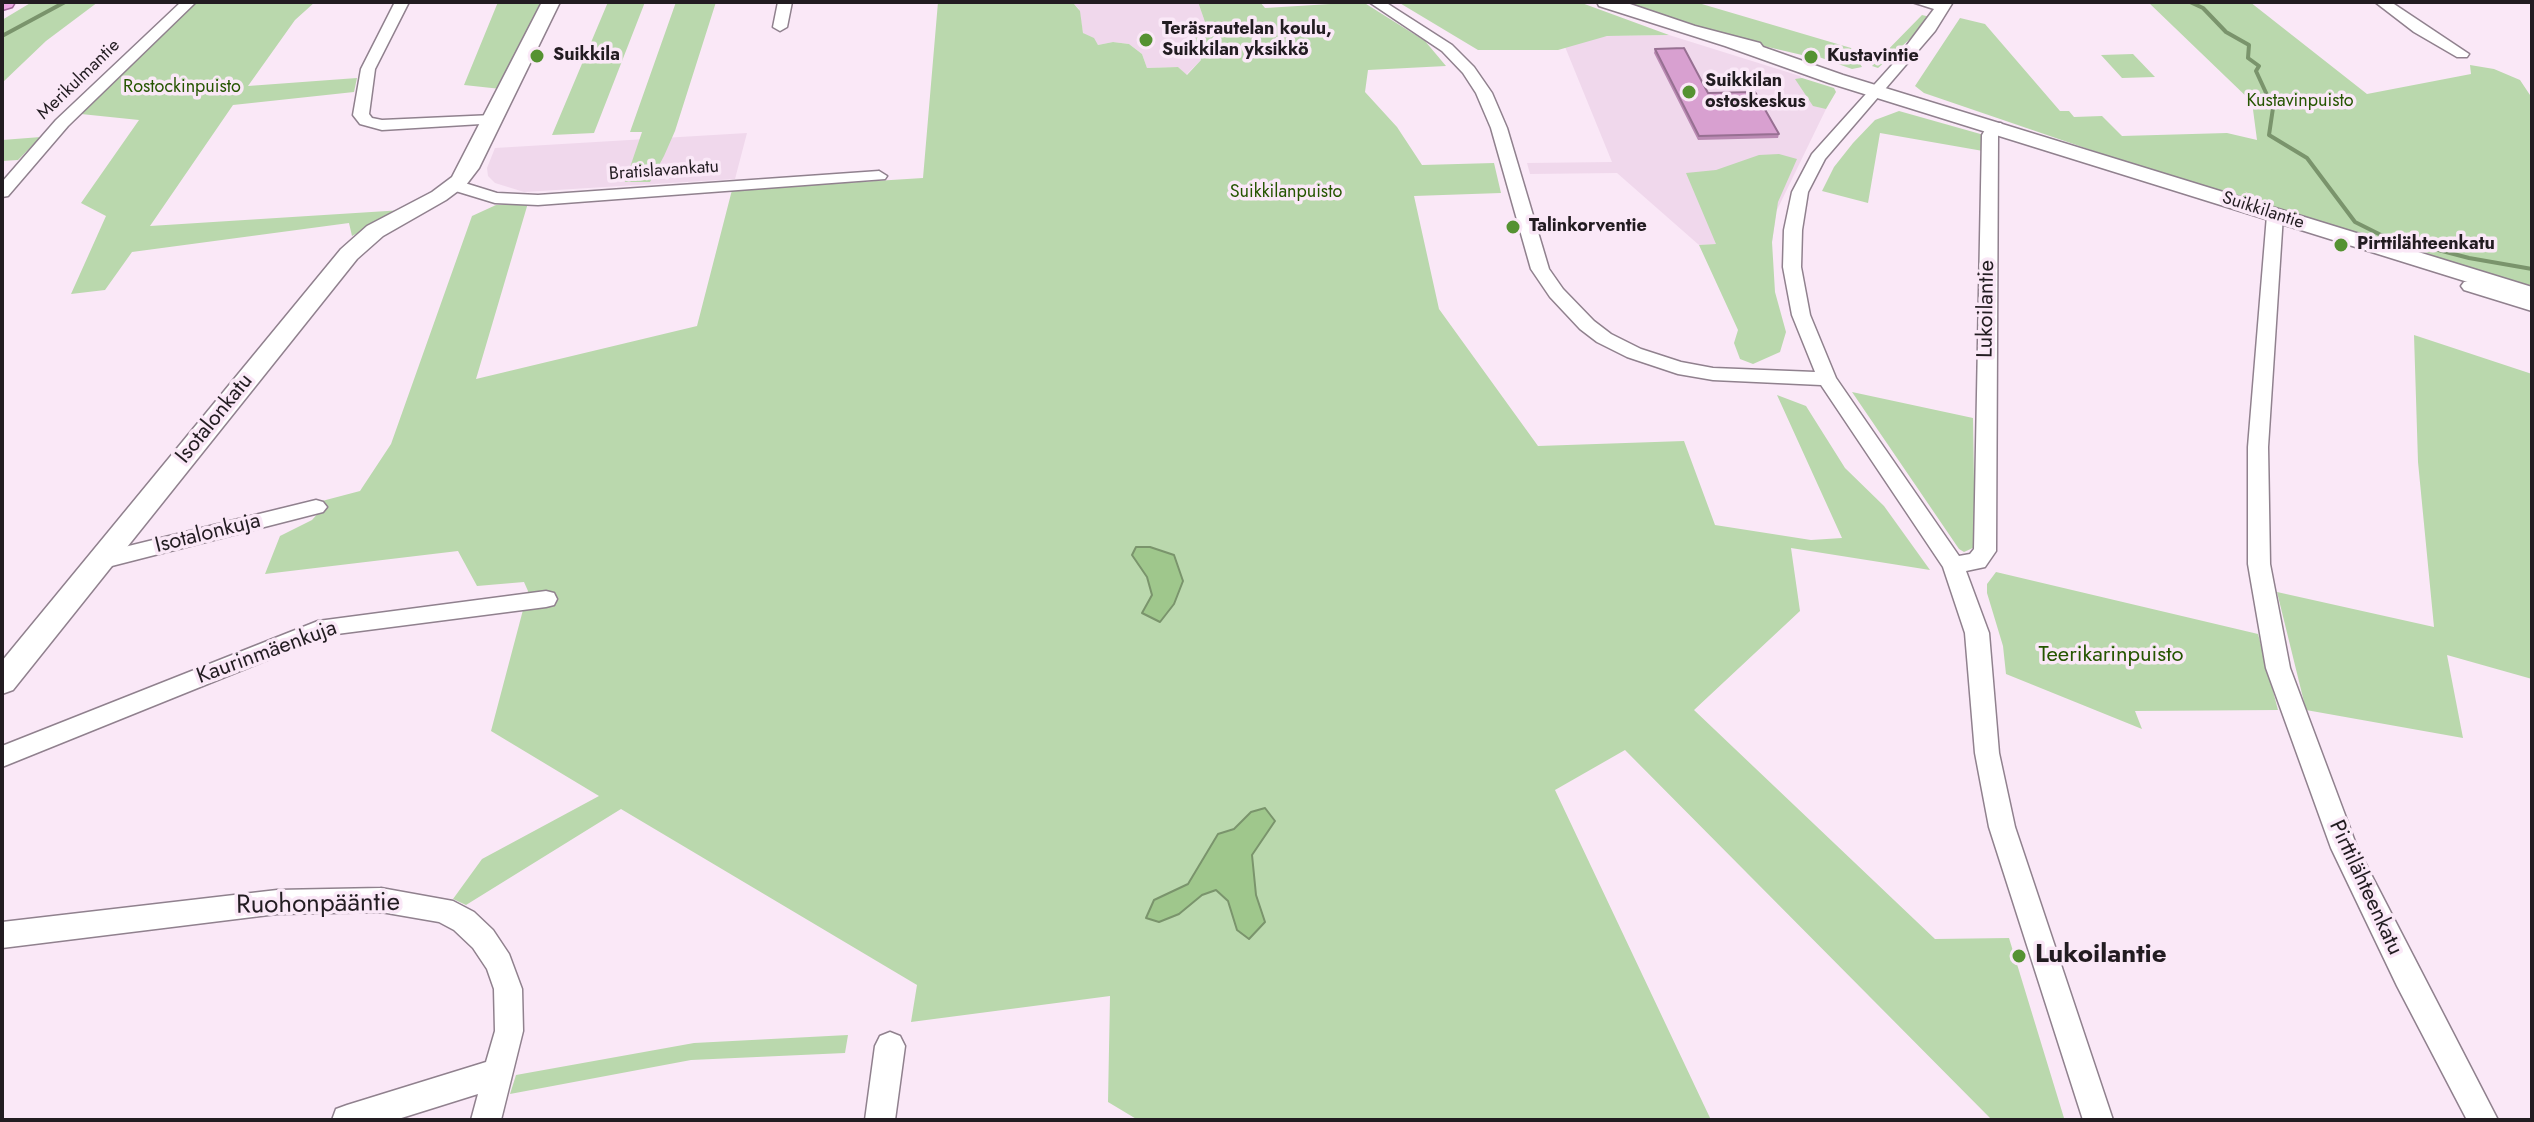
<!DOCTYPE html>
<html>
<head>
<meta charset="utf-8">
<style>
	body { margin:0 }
	#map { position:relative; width:2534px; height:1122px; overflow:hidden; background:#fae8f7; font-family:Jost,sans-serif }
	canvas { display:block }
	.frame { position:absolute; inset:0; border:4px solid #221c21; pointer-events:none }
</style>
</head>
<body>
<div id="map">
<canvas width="2534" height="1122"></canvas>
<div class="frame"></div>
</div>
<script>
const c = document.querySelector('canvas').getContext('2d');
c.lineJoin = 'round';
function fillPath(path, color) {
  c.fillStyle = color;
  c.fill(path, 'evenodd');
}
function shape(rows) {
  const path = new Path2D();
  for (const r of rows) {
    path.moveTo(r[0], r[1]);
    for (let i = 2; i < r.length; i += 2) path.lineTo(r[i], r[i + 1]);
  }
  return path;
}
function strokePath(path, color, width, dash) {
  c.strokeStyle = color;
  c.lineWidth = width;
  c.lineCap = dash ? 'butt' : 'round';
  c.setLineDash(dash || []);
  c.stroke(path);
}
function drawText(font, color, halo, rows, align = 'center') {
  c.font = font + ' Jost,sans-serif';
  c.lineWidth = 7;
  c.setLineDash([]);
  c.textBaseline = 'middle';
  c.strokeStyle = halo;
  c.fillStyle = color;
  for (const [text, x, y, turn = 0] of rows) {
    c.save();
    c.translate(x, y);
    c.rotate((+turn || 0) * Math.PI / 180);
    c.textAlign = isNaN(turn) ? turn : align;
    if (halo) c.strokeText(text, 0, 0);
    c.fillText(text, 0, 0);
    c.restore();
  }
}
const built = shape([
	[1063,2,1198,2,1205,22,1205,32,1194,33,1201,60,1186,75,1178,67,1147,68,1142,54,1129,44,1113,42,1098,45,1083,33,1079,9,1074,4],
	[1669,35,1800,76,1826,109,1776,212,1772,243,1699,245,1617,173,1530,174,1527,163,1612,162,1561,37],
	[747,133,735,179,524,192,495,183,488,176,487,168,495,148]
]);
const green = shape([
	[32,2,98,2,46,41,2,83,2,20],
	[196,2,315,2,295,20,248,86,357,78,354,92,233,105,150,226,403,210,352,236,349,223,132,252,105,290,71,294,106,216,81,203,139,120,81,114],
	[498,2,544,2,501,89,464,85],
	[608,2,645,2,594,133,552,135],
	[676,2,716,2,675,131,664,156,650,182,625,182,642,132,630,132],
	[938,2,1074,4,1080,11,1083,33,1094,38,1098,45,1113,42,1129,44,1142,54,1147,68,1178,67,1187,75,1201,60,1194,32,1205,31,1205,22,1198,2,1260,2,1265,8,1363,2,1425,41,1446,66,1368,70,1365,92,1397,127,1422,165,1494,163,1501,193,1414,196,1439,309,1538,446,1684,441,1715,525,1811,540,1842,538,1777,395,1806,406,1845,468,1884,506,1930,570,1791,548,1800,611,1694,710,1935,939,2009,938,2064,1118,1991,1119,1625,750,1555,790,1711,1120,1138,1120,1108,1102,1110,996,911,1022,917,985,621,809,466,905,453,899,482,859,599,796,491,731,528,591,524,582,477,586,458,551,265,574,280,536,312,520,321,510,322,501,360,491,391,444,472,216,496,205,528,203,476,379,697,326,732,190,923,178],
	[1398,2,1579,2,1669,35,1607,36,1558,50,1478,50],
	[1616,2,1695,2,1851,48,1862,67,1852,69,1808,53,1802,55,1738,40],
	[2148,2,2250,2,2367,94,2471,74,2470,65,2494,69,2520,80,2532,98,2532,289,2272,206,2244,191,2262,204,2129,163,1924,93,1915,86,1960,18,1985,24,2060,111,2069,111,2074,117,2102,116,2122,136,2227,133,2257,140,2252,102],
	[1922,15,1930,17,1923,27,1878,68,1872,66],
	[2133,54,2155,77,2122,78,2101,55],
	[1802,78,1834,88,1836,92,1826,109,1813,106,1795,79],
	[1899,111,1984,135,1983,151,1880,133,1868,203,1822,191,1834,167,1853,143,1875,120],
	[41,137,18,160,2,161,2,140],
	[1779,154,1797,159,1778,202,1772,242,1775,292,1786,332,1780,352,1753,364,1740,359,1734,343,1738,330,1699,245,1716,244,1686,173,1716,170,1759,155],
	[2414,335,2532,374,2532,679,2447,655,2463,738,2306,710,2277,592,2434,627,2418,462],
	[1852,392,1973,418,1975,547,1964,552,1959,549],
	[1996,572,2258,634,2278,710,2135,711,2142,729,2006,674,2003,646,1987,593,1987,584],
	[848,1035,845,1053,691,1060,510,1094,516,1075,694,1043]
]);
const water = shape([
	[1136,547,1150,547,1174,555,1183,581,1174,604,1160,622,1142,613,1152,595,1147,577,1132,555,1136,547],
	[1265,808,1275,821,1252,855,1256,895,1265,922,1249,939,1237,930,1228,901,1216,890,1202,895,1179,914,1159,922,1146,918,1154,900,1188,884,1218,834,1234,829,1251,812,1265,808]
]);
const stream = shape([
	[2190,2,2203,8,2226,32,2249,45,2248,58,2259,66,2256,71,2273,108,2269,135,2307,158,2355,222,2381,235,2469,258,2532,269],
	[2,36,65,2]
]);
const minor = shape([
	[181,2,196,2,68,126,8,196,2,197,2,182,56,120,181,2],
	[395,2,409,2,375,69,369,114,372,118,382,120,493,115,498,117,498,123,382,130,360,124,353,115,361,69,395,2],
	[778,2,792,2,787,27,780,31,773,27,778,2],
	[1369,2,1385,2,1452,45,1474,67,1492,93,1507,128,1549,269,1563,289,1594,321,1611,334,1641,349,1681,362,1713,368,1815,372,1792,315,1783,267,1784,230,1792,192,1812,154,1892,65,1934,9,1912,2,1953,2,1935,31,1825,159,1808,192,1802,230,1801,267,1810,315,1836,378,1959,556,1970,554,1974,549,1982,135,1989,123,2001,123,2003,126,1998,135,1996,551,1985,567,1966,571,1989,633,1999,753,2015,827,2113,1120,2083,1120,1989,827,1975,753,1965,633,1943,567,1821,385,1713,380,1678,374,1627,357,1597,342,1580,329,1550,297,1531,269,1491,128,1476,93,1463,73,1442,51,1369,2],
	[2375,2,2391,2,2469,54,2467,57,2457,57,2414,32,2375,2],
	[879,171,887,176,885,179,538,205,495,203,449,189,447,185,455,180,497,193,538,195,879,171],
	[2275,210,2283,215,2268,447,2270,564,2290,668,2357,847,2498,1120,2467,1120,2397,986,2331,848,2266,668,2248,564,2248,447,2267,215,2275,210],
	[2470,281,2532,299,2532,311,2464,290,2461,286,2464,282,2470,281],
	[316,500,323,502,327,507,323,512,100,569,92,567,89,561,92,555,100,553,316,500],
	[546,591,554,593,557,599,554,605,546,607,329,635,2,767,2,746,318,621,546,591],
	[381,888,453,901,474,912,493,930,509,954,522,989,523,1031,501,1120,471,1120,478,1094,395,1120,332,1120,336,1109,347,1105,486,1062,495,1031,494,989,487,969,473,948,454,930,439,922,381,912,277,914,2,948,2,922,277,890,381,888],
	[890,1032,900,1036,905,1046,895,1120,865,1120,875,1046,880,1036,890,1032]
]);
const tertiary = shape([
	[542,2,560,2,479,168,466,185,446,200,383,236,357,259,13,690,2,694,2,661,341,249,367,226,432,192,452,177,542,2]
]);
const secondary = shape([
	[1597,2,1624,2,1695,26,1760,43,1763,47,1843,75,2532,287,2532,302,1829,83,1725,46,1599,6,1597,2]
]);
const trunk = shape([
	[2,2,15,2,12,7,2,10,2,2]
]);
const wall = shape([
	[1655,49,1708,93,1779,134,1778,138,1698,140,1654,53]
]);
const building = shape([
	[1684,48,1708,93,1755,92,1779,134,1699,136,1655,49,1684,48]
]);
const markers = [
	[1146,40,8,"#559232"],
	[537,56,8,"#559232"],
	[1811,57,8,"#559232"],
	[1689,92,8,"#559232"],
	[1513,227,8,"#559232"],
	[2341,245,8,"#559232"],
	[2019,956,8,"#559232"]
];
const farPoinames = [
	["Teräsrautelan koulu,",1162,30],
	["Suikkilan yksikkö",1162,51],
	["Suikkila",553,56],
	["Kustavintie",1827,57],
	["Suikkilan",1705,82],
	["ostoskeskus",1705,103],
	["Talinkorventie",1529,227],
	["Pirttilähteenkatu",2357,245]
];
const farStreetnames = [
	["Merikulmantie",79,80,-44],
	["Bratislavankatu",664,171,-4],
	["Suikkilantie",2263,211,18]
];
const farParknames = [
	["Rostockinpuisto",182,88],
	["Kustavinpuisto",2300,102],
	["Suikkilanpuisto",1286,193]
];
const streetNames = [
	["Lukoilantie",1987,309,-89],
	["Isotalonkatu",215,419,-51],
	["Isotalonkuja",208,534,-14],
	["Kaurinmäenkuja",267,653,-20],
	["Pirttilähteenkatu",2365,888,65]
];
const parkNames = [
	["Teerikarinpuisto",2111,656]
];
const nearStreetnames = [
	["Ruohonpääntie",318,905,-1]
];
const nearPoinames = [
	["Lukoilantie",2035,956]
];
fillPath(built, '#f0d8ec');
fillPath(green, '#bad8ad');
fillPath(water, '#9fc78c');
strokePath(water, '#7a946c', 2);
strokePath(stream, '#7a946c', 4);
strokePath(minor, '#90818e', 3);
strokePath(tertiary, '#90818e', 3);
strokePath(secondary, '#90818e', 3);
strokePath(trunk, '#a2689b', 3);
fillPath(minor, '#fff');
fillPath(tertiary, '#fff');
fillPath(secondary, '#fff');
fillPath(trunk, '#eca7e3');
fillPath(wall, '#ba8ab3');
fillPath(building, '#d8a0d0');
strokePath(building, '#977092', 2);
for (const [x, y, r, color] of markers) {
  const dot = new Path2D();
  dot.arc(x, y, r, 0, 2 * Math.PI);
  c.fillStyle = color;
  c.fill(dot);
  strokePath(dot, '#fae8f7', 3);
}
drawText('bold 18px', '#221c21', '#fae8f7', farPoinames, 'left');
drawText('18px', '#221c21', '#fae8f7', farStreetnames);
drawText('18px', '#255500', '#fae8f7', farParknames);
drawText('22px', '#221c21', '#fae8f7', streetNames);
drawText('22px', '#255500', '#fae8f7', parkNames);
drawText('26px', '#221c21', '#fae8f7', nearStreetnames);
drawText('bold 26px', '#221c21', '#fae8f7', nearPoinames, 'left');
</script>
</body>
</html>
